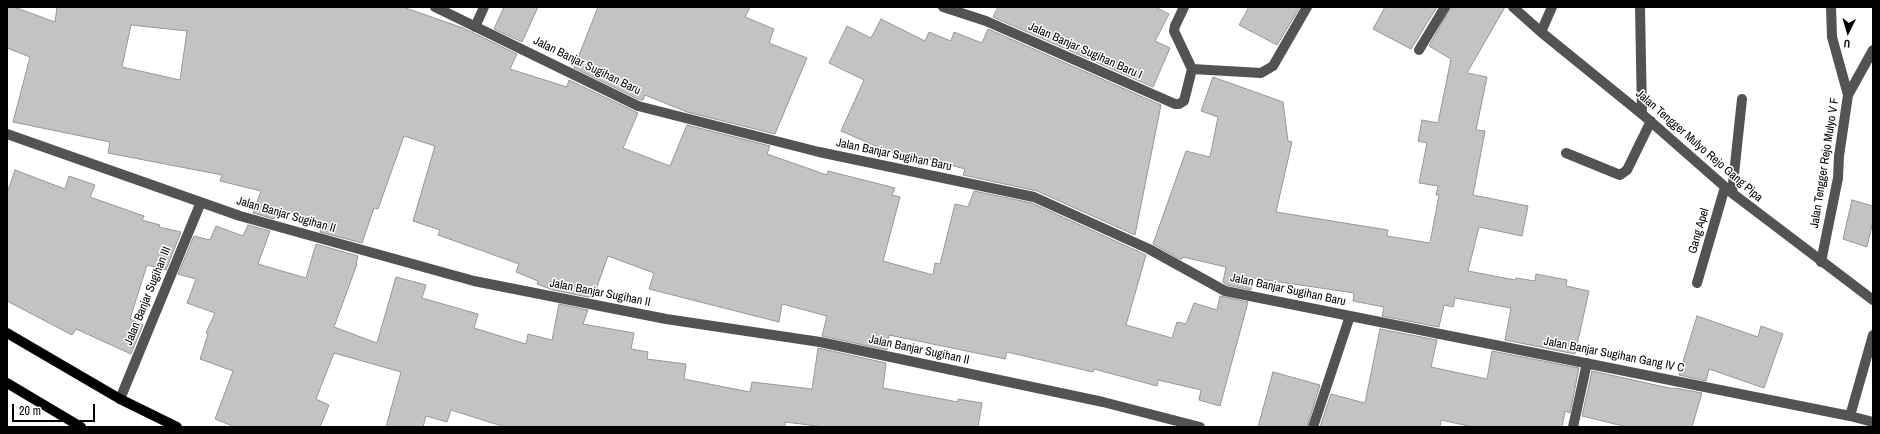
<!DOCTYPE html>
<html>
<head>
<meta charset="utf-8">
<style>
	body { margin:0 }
	#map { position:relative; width:1880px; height:434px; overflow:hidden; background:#fff; font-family:"Archivo Narrow",sans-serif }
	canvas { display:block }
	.frame { position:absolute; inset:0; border:8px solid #000; pointer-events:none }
	.north { position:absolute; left:1828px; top:12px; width:40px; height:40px; -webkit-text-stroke:3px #fff; paint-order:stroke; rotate:185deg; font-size:11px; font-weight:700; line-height:16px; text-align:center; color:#000 }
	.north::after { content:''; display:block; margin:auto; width:14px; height:18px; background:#000; clip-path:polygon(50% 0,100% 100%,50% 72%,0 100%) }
	.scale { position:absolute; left:12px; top:404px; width:83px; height:18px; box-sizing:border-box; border:2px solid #000; border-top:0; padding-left:5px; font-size:12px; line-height:14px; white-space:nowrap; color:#000; -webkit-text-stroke:3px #fff; paint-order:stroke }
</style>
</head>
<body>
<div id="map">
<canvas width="1880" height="434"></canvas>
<div class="frame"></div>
<div class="north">U</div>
<div class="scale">20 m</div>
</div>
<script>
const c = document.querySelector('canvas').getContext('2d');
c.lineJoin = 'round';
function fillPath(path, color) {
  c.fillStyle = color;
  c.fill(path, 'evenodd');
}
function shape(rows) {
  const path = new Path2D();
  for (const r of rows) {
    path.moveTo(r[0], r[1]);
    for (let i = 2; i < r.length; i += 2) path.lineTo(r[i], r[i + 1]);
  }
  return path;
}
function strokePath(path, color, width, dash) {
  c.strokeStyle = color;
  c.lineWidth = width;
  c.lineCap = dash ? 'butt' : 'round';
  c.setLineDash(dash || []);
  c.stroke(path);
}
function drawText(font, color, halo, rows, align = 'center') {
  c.font = font + ' "Archivo Narrow",sans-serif';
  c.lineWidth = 3;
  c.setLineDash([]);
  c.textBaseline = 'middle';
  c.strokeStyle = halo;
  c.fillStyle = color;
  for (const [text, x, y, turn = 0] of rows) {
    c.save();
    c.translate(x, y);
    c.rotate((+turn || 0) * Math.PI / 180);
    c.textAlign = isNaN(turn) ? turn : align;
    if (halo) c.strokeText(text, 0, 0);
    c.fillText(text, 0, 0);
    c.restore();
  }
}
const building = shape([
	[7,7,14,7,55,22,57,7,403,7,463,28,517,54,510,69,567,87,569,80,638,113,623,148,670,166,687,125,770,146,767,154,827,175,828,171,895,188,892,195,900,197,883,261,933,275,935,263,940,264,955,204,968,207,974,191,1032,203,1146,255,1126,325,1172,338,1177,322,1186,324,1194,303,1217,310,1220,296,1248,302,1220,406,1199,400,1201,390,1158,380,1157,386,1094,369,1093,372,1007,352,1005,359,889,335,887,350,822,336,827,316,782,304,779,322,649,289,654,273,608,256,593,298,553,290,537,284,538,281,516,272,519,264,438,235,440,230,413,221,435,146,404,136,378,209,374,208,362,243,320,232,323,223,278,208,274,219,253,213,261,191,220,181,222,175,108,153,110,142,13,122,30,57,7,48,7,7],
	[131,25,187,31,180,80,122,67,131,25],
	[504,7,538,7,522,42,494,29,504,7],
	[598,7,750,7,745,17,774,29,769,43,807,58,775,134,687,112,645,95,643,100,640,100,574,68,598,7],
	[998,7,1155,7,1169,14,1155,41,1170,48,1153,87,993,17,998,7],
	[1249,7,1300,7,1277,45,1239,25,1249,7],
	[1385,7,1437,7,1411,49,1373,29,1385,7],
	[1451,7,1505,7,1467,73,1487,77,1476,130,1485,131,1473,195,1528,206,1522,236,1479,227,1468,271,1515,280,1516,278,1535,281,1536,274,1567,280,1566,286,1589,291,1575,354,1505,340,1511,308,1455,298,1453,307,1444,305,1439,327,1382,316,1384,307,1353,301,1354,293,1253,278,1251,290,1227,285,1223,282,1226,267,1183,257,1182,259,1180,259,1153,244,1186,151,1210,157,1218,117,1201,111,1213,77,1283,102,1288,141,1292,142,1276,212,1388,230,1387,236,1430,243,1439,195,1436,195,1438,186,1419,183,1427,143,1418,141,1422,120,1438,123,1451,59,1429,46,1451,7],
	[881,19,925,41,929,32,951,41,954,32,982,43,988,29,1161,105,1135,235,1037,191,963,175,965,169,911,154,908,160,841,131,864,80,829,63,847,26,871,38,881,19],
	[15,170,65,189,69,176,95,185,90,197,144,216,142,220,160,225,159,227,181,232,166,270,147,265,130,319,143,325,131,354,76,329,72,335,7,301,7,193,15,170],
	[1852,200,1873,206,1873,221,1867,247,1843,239,1852,200],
	[248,225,270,231,258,264,306,278,316,244,358,256,356,264,357,264,334,327,377,343,396,277,426,285,422,298,478,314,474,328,526,344,528,334,552,340,559,304,588,310,583,324,634,333,631,349,648,352,647,359,686,364,684,379,750,392,752,382,812,389,818,348,886,363,883,388,958,402,958,399,982,403,978,427,825,427,785,422,785,427,505,427,451,410,447,422,426,416,423,427,386,427,401,372,334,353,316,399,329,405,320,427,235,427,215,419,233,371,200,359,208,334,206,333,215,313,187,303,196,279,178,274,194,236,210,240,216,226,243,236,248,225],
	[1697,316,1758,337,1761,326,1783,334,1764,388,1709,369,1706,381,1679,375,1697,316],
	[1380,329,1437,340,1431,367,1487,379,1492,351,1579,368,1570,413,1565,411,1562,427,1473,427,1441,420,1440,427,1320,427,1331,394,1365,403,1380,329],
	[1592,371,1674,389,1675,388,1702,393,1692,427,1627,427,1582,416,1592,371],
	[1273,372,1320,385,1307,427,1258,427,1273,372]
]);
const minor = shape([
	[435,7,638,106,819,152,1034,197,1149,249,1225,291,1850,416,1873,422],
	[943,7,986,21,1175,104,1179,104,1184,101,1192,69],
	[1184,7,1175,26,1174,31,1192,69],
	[1513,7,1541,32,1642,114,1732,193,1873,300],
	[1640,7,1642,114],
	[1831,7,1832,37,1848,95],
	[475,27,484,7],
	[1541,32,1552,7],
	[1419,50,1445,7],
	[1192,69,1261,73,1273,66,1307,7],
	[7,134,240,216,474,281,666,319,820,342,1103,402,1200,427],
	[1566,153,1620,175,1627,170,1651,121],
	[1732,193,1742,99],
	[1821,262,1838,178,1839,156,1848,95,1873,50],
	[1697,283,1725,187],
	[120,399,201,202],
	[1850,416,1873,335],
	[1313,427,1350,316],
	[1573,427,1587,363]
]);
const major = shape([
	[7,333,120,399,177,427],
	[7,383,81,427]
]);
const streetNames = [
	["Jalan Banjar Sugihan Baru I",1085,51,24],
	["Jalan Banjar Sugihan Baru",587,66,26],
	["Jalan Tengger Mulyo Rejo Gang Pipa",1699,146,41],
	["Jalan Banjar Sugihan Baru",894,155,12],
	["Jalan Tengger Rejo Mulyo V F",1825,163,-81],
	["Jalan Banjar Sugihan II",286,215,16],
	["Gang Apel",1699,231,-74],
	["Jalan Banjar Sugihan Baru",1288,290,12],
	["Jalan Banjar Sugihan II",600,293,11],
	["Jalan Banjar Sugihan III",148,296,-68],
	["Jalan Banjar Sugihan II",919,350,12],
	["Jalan Banjar Sugihan Gang IV C",1614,355,11]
];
fillPath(building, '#c3c3c3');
strokePath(building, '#979797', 1);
strokePath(minor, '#535353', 10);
strokePath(major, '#000', 10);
drawText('12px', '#000', '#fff', streetNames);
</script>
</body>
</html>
